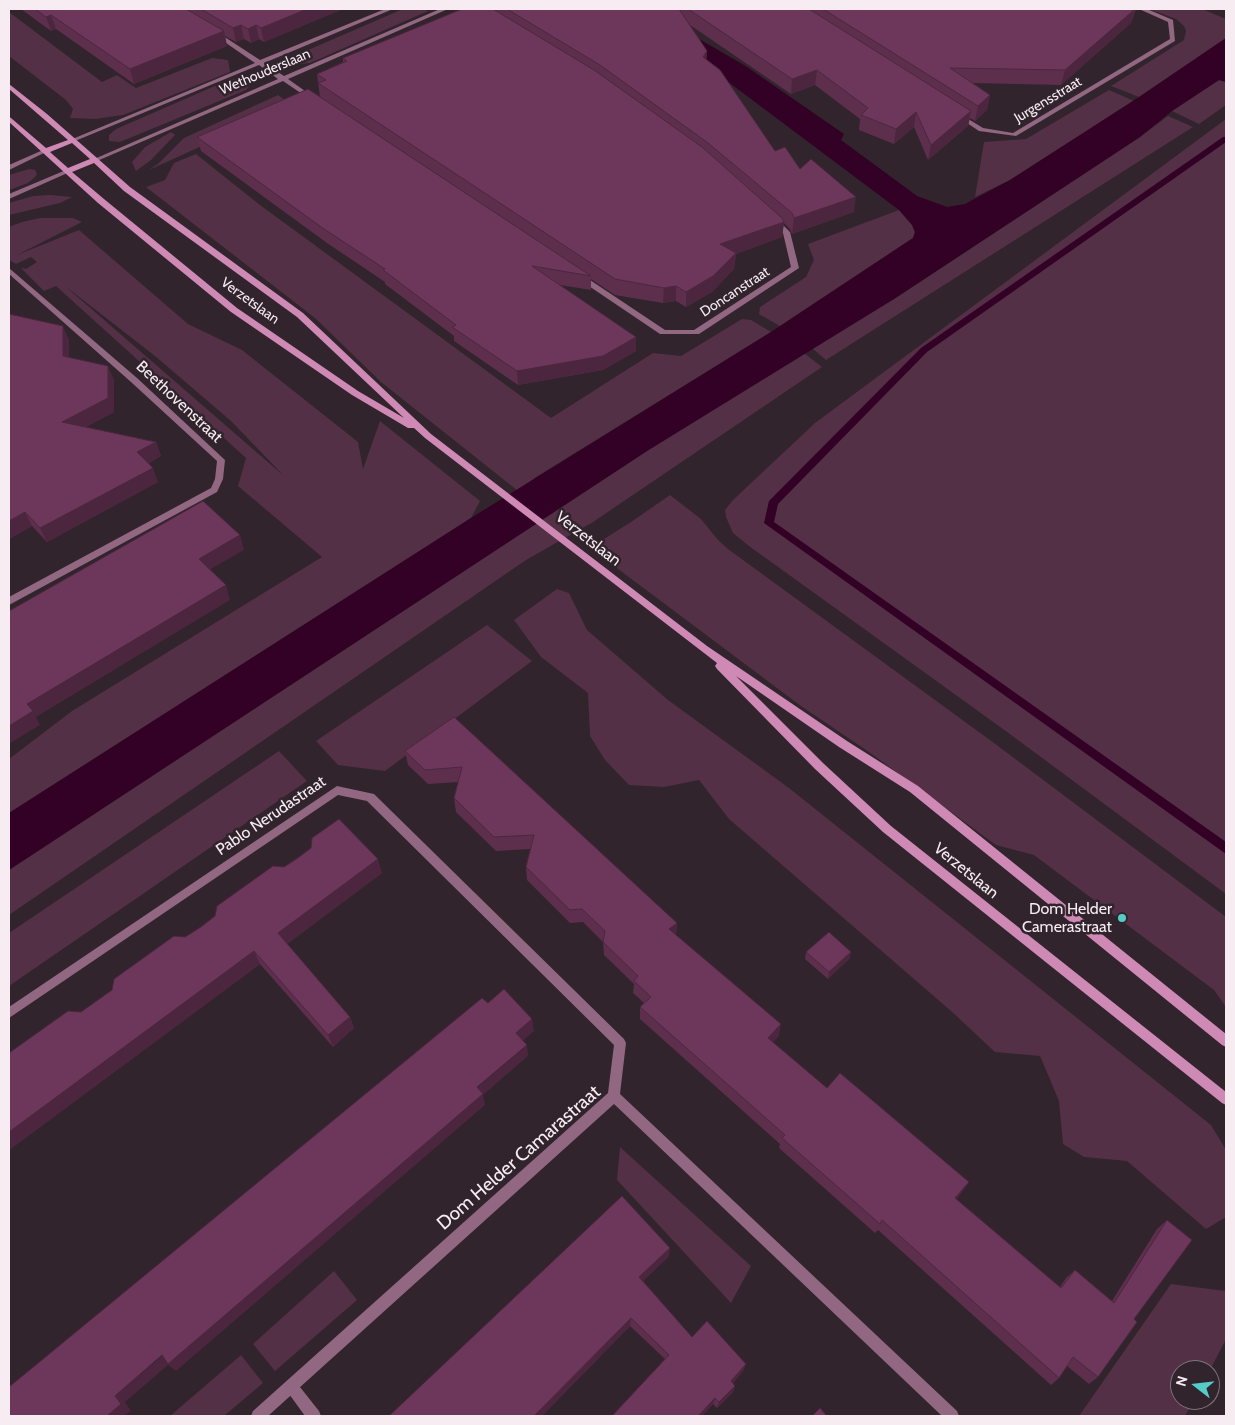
<!DOCTYPE html>
<html>
<head>
<meta charset="utf-8">
<style>
	body { margin:0 }
	#map { position:relative; width:1235px; height:1425px; overflow:hidden; background:#31242c; font-family:Cabin,sans-serif }
	canvas { display:block }
	.frame { position:absolute; inset:0; border:10px solid #f6ecf2; pointer-events:none }
	.north { position:absolute; left:1170px; top:1360px; width:50px; height:50px; box-sizing:border-box; background:#31242c; border:1px solid #80747b; border-radius:50%; rotate:286deg; font-size:14px; font-weight:700; line-height:20px; text-align:center; color:#f6ecf2 }
	.north::after { content:''; display:block; margin:auto; width:18px; height:22px; background:#54cdc8; clip-path:polygon(50% 0,100% 100%,50% 72%,0 100%) }
</style>
</head>
<body>
<div id="map">
<canvas width="1235" height="1425"></canvas>
<div class="frame"></div>
<div class="north">N</div>
</div>
<script>
const c = document.querySelector('canvas').getContext('2d');
c.lineJoin = 'round';
function fillPath(path, color) {
  c.fillStyle = color;
  c.fill(path, 'evenodd');
}
function shape(rows) {
  const path = new Path2D();
  for (const r of rows) {
    path.moveTo(r[0], r[1]);
    for (let i = 2; i < r.length; i += 2) path.lineTo(r[i], r[i + 1]);
  }
  return path;
}
function strokePath(path, color, width, dash) {
  c.strokeStyle = color;
  c.lineWidth = width;
  c.lineCap = dash ? 'butt' : 'round';
  c.setLineDash(dash || []);
  c.stroke(path);
}
function drawText(font, color, halo, rows, align = 'center') {
  c.font = font + ' Cabin,sans-serif';
  c.lineWidth = 5;
  c.setLineDash([]);
  c.textBaseline = 'middle';
  c.strokeStyle = halo;
  c.fillStyle = color;
  for (const [text, x, y, turn = 0] of rows) {
    c.save();
    c.translate(x, y);
    c.rotate((+turn || 0) * Math.PI / 180);
    c.textAlign = isNaN(turn) ? turn : align;
    if (halo) c.strokeText(text, 0, 0);
    c.fillText(text, 0, 0);
    c.restore();
  }
}
const green = shape([
	[403,9,423,9,428,11,310,63,299,64,291,60,294,56],
	[1149,9,1202,9,1226,19,1226,38,1139,97,1111,86,1184,40,1186,31,1184,26,1176,19],
	[9,12,102,82,117,75,136,88,212,58,228,60,230,72,123,115,95,119,70,118,73,109,66,100,9,56],
	[231,79,241,79,249,83,249,86,246,90,120,142,109,141,109,135,116,129],
	[1219,80,1226,82,1226,105,1199,124,1172,111],
	[1109,90,1134,101,1010,180,975,197,984,142,1026,139],
	[278,95,292,105,149,170,159,163,184,138],
	[1168,116,1193,127,826,360,812,348,894,299,1140,137],
	[1226,119,1226,894,1003,729,749,546,733,533,726,517,725,510,733,500,815,423],
	[171,132,175,135,151,160,136,171,132,162,145,147],
	[196,154,260,205,551,418,653,353,681,356,742,319,751,320,771,332,536,477,518,491,381,382,315,318,146,187,165,180,174,163],
	[29,169,35,170,37,174,35,177,28,183,9,190,9,175],
	[51,195,72,197,60,203,9,215,9,203,33,196],
	[899,210,912,225,915,232,913,238,780,326,759,314,760,307,806,277,814,260,808,244],
	[40,218,73,218,82,222,17,255,79,230,188,324,242,350,358,442,363,469,380,421,480,501,471,518,9,813,9,759,72,711,322,557,238,486,246,458,56,286,44,291,21,268,26,269,37,262,31,257,16,264,9,260,9,227,22,222],
	[65,286,155,356,231,421,284,476],
	[804,353,822,367,593,522,526,560,9,915,9,870,647,451],
	[670,495,701,519,718,540,728,549,994,743,1226,917,1226,1007,1214,990,1034,855,996,845,869,752,801,706,590,548,634,520],
	[557,589,569,593,587,630,668,700,789,788,1211,1125,1226,1150,1226,1217,1206,1229,1127,1161,1084,1157,1063,1144,1059,1101,1040,1056,995,1052,951,1011,729,819,699,780,664,787,629,785,605,760,590,736,588,693,541,657,514,620],
	[487,625,532,661,385,771,338,765,316,741],
	[279,751,307,781,9,986,9,933],
	[620,1147,751,1266,731,1303,617,1180],
	[334,1271,357,1300,275,1371,253,1344],
	[1171,1284,1226,1291,1226,1339,1210,1370,1180,1370,1180,1400,1194,1400,1185,1416,1079,1416],
	[241,1355,263,1383,224,1416,170,1416]
]);
const water = shape([
	[647,9,744,65,844,134,841,140,917,196,947,207,965,204,1010,180,1139,97,1226,38,1226,82,1219,80,1172,111,1140,137,894,299,647,451,9,870,9,813,471,518,771,332,913,238,915,232,912,225,899,210,691,54]
]);
const stream = shape([
	[1223,137,1226,137,1226,142,927,352,778,504,774,522,1226,842,1226,854,764,523,769,501,921,348,1223,137]
]);
const service = shape([
	[291,1380,296,1382,319,1411,321,1416,305,1416,284,1387,286,1382,291,1380]
]);
const minor = shape([
	[385,9,393,9,264,63,284,76,440,9,448,9,288,79,315,98,315,100,311,100,283,81,97,161,92,160,278,79,259,65,75,141,70,140,255,63,213,34,213,32,217,32,260,60,385,9],
	[1139,9,1147,9,1173,20,1175,41,1016,136,979,131,955,115,960,114,983,128,1013,133,1170,39,1168,22,1139,9],
	[771,219,777,219,790,232,799,268,699,334,660,334,577,278,581,276,584,276,665,330,694,330,791,267,783,233,771,223,771,219],
	[9,268,137,378,225,460,223,479,217,492,9,605,9,597,211,488,215,479,217,461,131,382,9,274,9,268],
	[337,786,374,794,624,1039,626,1043,620,1094,957,1411,959,1416,942,1416,614,1104,268,1416,251,1416,253,1411,608,1093,614,1045,367,801,338,795,9,1018,9,1007,337,786]
]);
const tertiary = shape([
	[43,150,48,151,9,170,9,165,43,150],
	[66,170,72,171,9,199,9,194,66,170]
]);
const secondary = shape([
	[9,84,47,114,130,187,303,313,431,434,707,646,847,741,918,786,1226,1034,1226,1047,1222,1045,910,792,839,747,736,676,823,763,891,826,1226,1092,1226,1105,1222,1103,883,832,815,769,717,669,715,666,717,663,425,438,414,428,408,428,352,395,231,312,98,203,9,122,9,117,11,118,46,148,68,140,9,89,9,84],
	[72,143,90,159,68,168,50,152,72,143],
	[94,163,124,191,297,317,404,418,358,391,237,308,104,199,72,172,94,163]
]);
const wall = shape([
	[21,9,343,9,264,42,259,39,251,43,244,39,236,42,225,36,227,46,134,84,56,29,51,31],
	[462,9,1136,9,1131,23,1061,85,973,83,990,95,987,110,975,121,970,118,968,126,928,160,914,127,894,144,859,130,860,119,815,85,791,94,690,25,707,51,706,60,775,151,800,169,854,212,792,234,790,229,784,223,782,237,736,254,734,269,712,292,686,307,676,301,663,303,615,295,591,279,591,290,560,285,636,351,603,370,518,385,454,341,454,336,385,284,385,282,327,243,201,151,197,137,320,97,317,74,343,62,343,58],
	[9,314,69,340,69,357,114,380,114,412,86,427,156,442,161,456,149,463,158,482,47,542,32,526,9,539],
	[454,717,677,923,676,935,779,1036,772,1042,827,1088,963,1191,956,1199,1060,1287,1066,1278,1075,1270,1112,1301,1157,1229,1167,1220,1134,1319,1098,1377,1089,1384,1067,1366,1059,1378,1051,1385,878,1230,875,1233,779,1148,780,1144,640,1019,640,1007,644,1003,633,993,634,984,604,955,603,942,583,922,570,923,527,880,526,867,530,849,496,851,456,812,454,798,458,782,428,784,408,765,405,751],
	[311,848,382,873,287,944,350,1017,354,1028,333,1047,260,964,9,1150,9,1053,81,1012],
	[806,952,850,958,828,979,805,959],
	[669,1256,643,1281,692,1337,746,1364,743,1371,733,1383,735,1386,733,1392,717,1408,713,1404,702,1416,612,1416,665,1359,630,1326,542,1416,389,1416]
]);
const shadedWall = shape([
	[307,9,343,9,264,42,261,28],
	[1135,9,1131,23,1061,85,1065,70],
	[51,15,56,29,51,31,46,17],
	[241,25,244,39,236,42,233,28],
	[256,25,259,39,251,43,248,29],
	[224,31,227,46,134,84,130,69],
	[707,51,706,65,703,57],
	[817,70,815,85,791,94,792,79],
	[990,95,987,110,975,121,978,106],
	[971,111,968,126,928,160,931,145],
	[916,112,914,127,894,144,896,129],
	[856,197,854,212,792,234,794,218],
	[784,222,782,237,736,254,734,269,712,292,686,307,686,292,720,244],
	[676,286,676,301,663,303,664,288],
	[63,326,69,340,69,371,63,356],
	[636,337,636,351,603,370,518,385,517,371],
	[108,366,114,380,114,412,68,436,62,422],
	[156,442,161,456,143,466,137,452],
	[153,468,158,482,47,542,40,528],
	[25,512,32,526,9,539,9,521],
	[240,535,244,550,204,573,199,559],
	[226,585,230,600,36,717,40,725,9,744,9,726,27,704],
	[378,859,382,873,284,946,278,933],
	[677,923,676,936,669,929],
	[254,951,260,964,9,1150,9,1132],
	[851,952,850,958,828,979,829,972],
	[350,1017,354,1028,333,1047,328,1035],
	[532,1019,534,1031,518,1045,516,1033],
	[781,1024,779,1036,765,1050,768,1038],
	[527,1045,528,1056,483,1095,485,1105,176,1371,168,1365,125,1402,131,1411,124,1416,107,1416,115,1396],
	[969,1182,963,1191,949,1208,955,1198],
	[670,1248,669,1256,639,1285,639,1277],
	[631,1318,630,1326,542,1416,534,1416],
	[746,1364,743,1371,729,1387,731,1381],
	[735,1386,733,1392,717,1408,719,1402],
	[715,1398,713,1404,702,1416,698,1416]
]);
const building = shape([
	[35,9,186,9,224,31,130,69,51,15,46,17,35,9],
	[201,9,307,9,261,28,256,25,248,29,241,25,233,28,201,9],
	[462,9,493,9,594,70,702,147,783,219,784,222,720,244,736,253,713,276,686,292,676,286,664,288,615,279,318,83,326,80,317,74,347,61,343,58,462,9],
	[507,9,679,9,707,51,703,57,720,70,775,151,785,147,800,169,811,159,856,197,794,218,792,213,708,143,600,65,507,9],
	[688,9,809,9,971,111,931,145,916,112,896,129,861,115,868,108,817,70,792,79,688,9],
	[823,9,1135,9,1065,70,950,68,990,95,978,106,823,9],
	[308,89,591,276,532,266,636,337,603,356,517,371,452,327,456,325,383,270,385,269,324,229,197,137,308,89],
	[9,314,63,326,63,356,108,366,108,398,62,422,156,442,137,452,153,468,40,528,25,512,9,521,9,314],
	[203,501,240,535,199,559,226,585,27,704,33,711,9,726,9,611,203,501],
	[454,717,677,923,669,929,781,1024,768,1038,827,1088,840,1073,969,1182,955,1198,1061,1288,1075,1270,1114,1303,1167,1220,1192,1240,1134,1319,1137,1322,1098,1377,1073,1357,1059,1378,882,1220,880,1224,782,1138,785,1135,640,1007,651,997,634,981,638,976,603,942,605,931,582,909,570,910,526,867,534,835,494,837,454,798,462,767,425,770,405,751,454,717],
	[339,819,378,859,278,933,350,1017,328,1035,254,951,9,1132,9,1053,68,1011,81,1012,112,990,114,979,174,936,185,937,201,927,215,916,217,906,273,866,284,867,298,858,311,848,312,838,339,819],
	[829,932,851,952,829,972,806,952,829,932],
	[504,989,532,1019,516,1033,527,1045,477,1087,483,1094,168,1364,162,1355,115,1396,121,1404,107,1416,9,1416,9,1387,482,998,488,1003,504,989],
	[622,1196,670,1248,639,1277,692,1337,707,1321,746,1364,731,1381,735,1386,719,1402,715,1398,698,1416,612,1416,669,1355,631,1318,534,1416,389,1416,622,1196],
	[820,1408,827,1416,812,1416,820,1408]
]);
const markers = [
	[1122,918,5,"#54cdc8"]
];
const farStreetnames = [
	["Wethouderslaan",265,72,-23],
	["Jurgensstraat",1048,100,-31],
	["Doncanstraat",735,292,-33],
	["Verzetslaan",250,301,36]
];
const streetNames = [
	["Beethovenstraat",179,402,43],
	["Verzetslaan",588,539,38],
	["Pablo Nerudastraat",271,816,-34],
	["Verzetslaan",966,871,39]
];
const poiNames = [
	["Dom Helder",1112,909],
	["Camerastraat",1112,927]
];
const nearStreetnames = [
	["Dom Helder Camarastraat",519,1158,-41]
];
fillPath(green, '#533046');
fillPath(water, '#320125');
fillPath(stream, '#320125');
fillPath(service, '#926782');
fillPath(minor, '#926782');
fillPath(tertiary, '#926782');
fillPath(secondary, '#ce89b5');
fillPath(wall, '#5d2f4d');
fillPath(shadedWall, '#4c263f');
fillPath(building, '#6c375a');
strokePath(building, '#4c263f', 1);
for (const [x, y, r, color] of markers) {
  const dot = new Path2D();
  dot.arc(x, y, r, 0, 2 * Math.PI);
  c.fillStyle = color;
  c.fill(dot);
  strokePath(dot, '#31242c', 2);
}
drawText('14px', '#f6ecf2', '#31242c', farStreetnames);
drawText('16px', '#f6ecf2', '#31242c', streetNames);
drawText('16px', '#f6ecf2', '#31242c', poiNames, 'right');
drawText('19px', '#f6ecf2', '#31242c', nearStreetnames);
</script>
</body>
</html>
